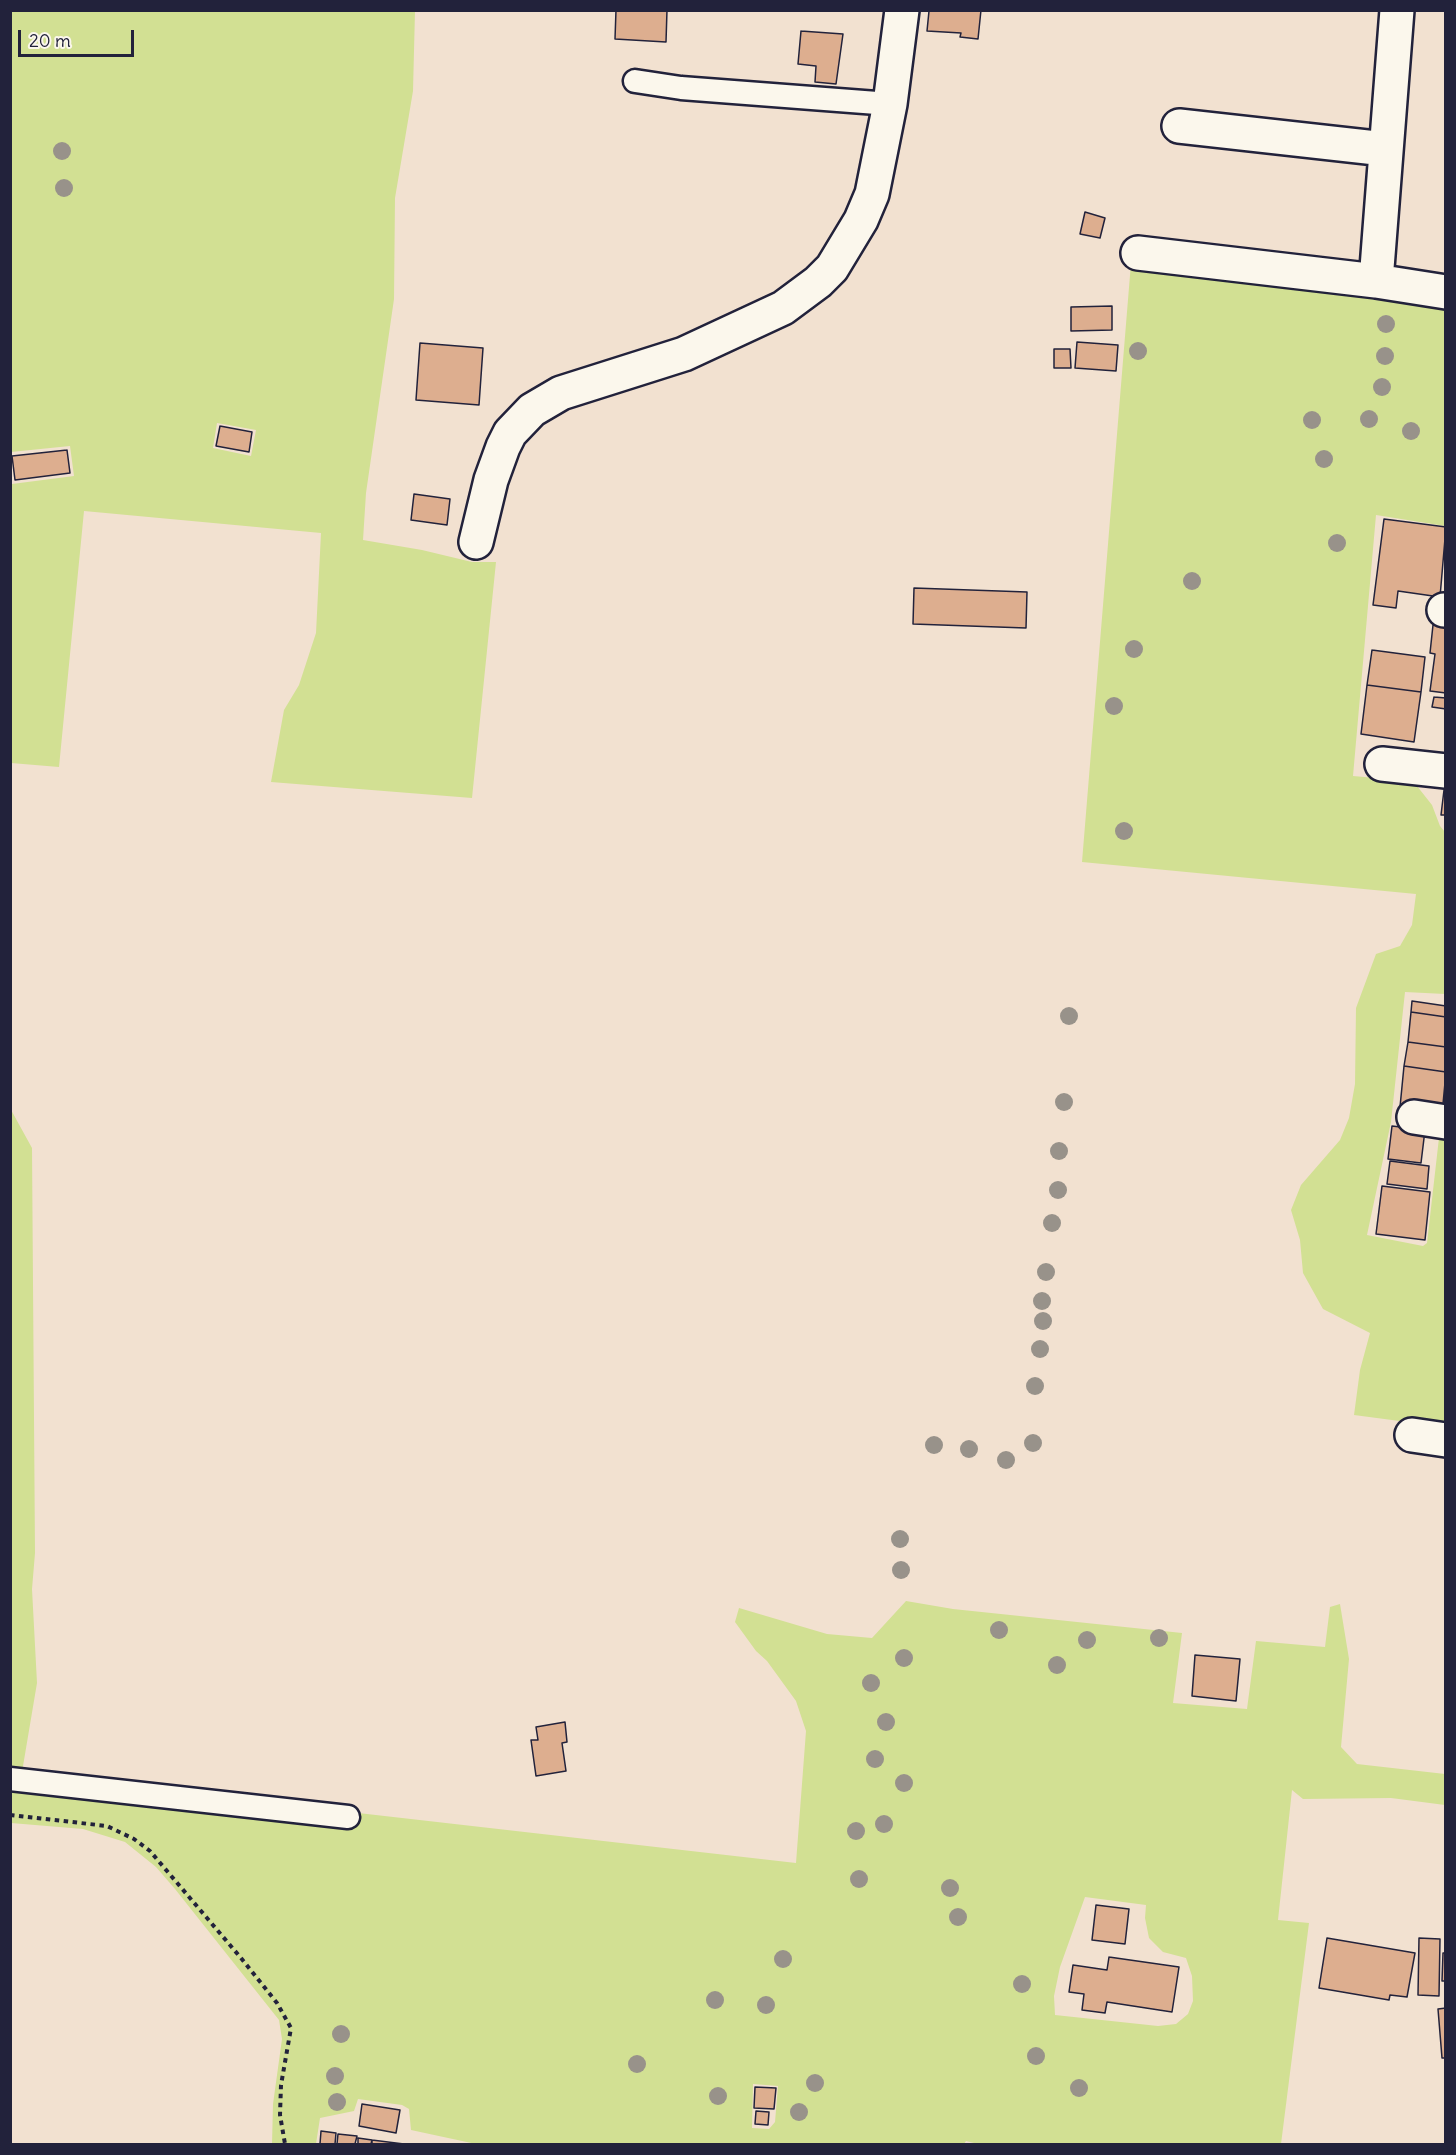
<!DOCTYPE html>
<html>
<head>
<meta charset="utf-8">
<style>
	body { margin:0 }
	#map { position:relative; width:1456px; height:2155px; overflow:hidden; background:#f2e1d0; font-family:Delius,sans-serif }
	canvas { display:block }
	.frame { position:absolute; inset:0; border:12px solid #22223b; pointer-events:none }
	.scale { position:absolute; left:18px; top:30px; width:116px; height:27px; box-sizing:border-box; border:3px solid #22223b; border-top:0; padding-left:8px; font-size:18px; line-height:21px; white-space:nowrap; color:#22223b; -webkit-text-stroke:4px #fbf7ec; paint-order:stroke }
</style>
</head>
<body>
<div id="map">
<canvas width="1456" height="2155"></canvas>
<div class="frame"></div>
<div class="scale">20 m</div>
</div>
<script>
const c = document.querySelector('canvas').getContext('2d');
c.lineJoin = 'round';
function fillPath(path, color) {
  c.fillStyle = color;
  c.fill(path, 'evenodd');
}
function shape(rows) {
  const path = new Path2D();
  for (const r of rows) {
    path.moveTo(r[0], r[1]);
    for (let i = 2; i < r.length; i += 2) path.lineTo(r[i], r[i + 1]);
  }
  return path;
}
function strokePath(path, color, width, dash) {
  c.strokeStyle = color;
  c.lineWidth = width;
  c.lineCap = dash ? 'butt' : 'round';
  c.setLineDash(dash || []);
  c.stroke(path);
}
const green = shape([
	[10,11,415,11,413,91,395,198,394,299,366,493,363,540,422,550,472,562,496,562,472,798,271,782,284,710,299,685,316,633,321,533,84,511,59,767,11,763,11,473,12,484,74,476,70,446,11,452],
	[217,423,256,430,251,456,213,448],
	[1131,263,1445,302,1445,526,1376,515,1353,776,1387,779,1417,786,1432,805,1440,826,1445,832,1445,994,1405,992,1391,1122,1367,1235,1423,1246,1427,1243,1440,1129,1445,1130,1445,1427,1354,1415,1360,1370,1370,1333,1323,1309,1303,1273,1300,1240,1291,1210,1301,1185,1340,1140,1349,1118,1355,1084,1356,1008,1376,954,1400,946,1412,925,1416,894,1082,862],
	[10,1108,32,1148,35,1553,32,1589,37,1683,22,1772,332,1810,796,1863,806,1731,796,1701,767,1661,756,1651,735,1622,739,1608,827,1634,872,1638,906,1601,953,1609,1182,1633,1173,1703,1247,1709,1256,1641,1325,1647,1330,1607,1340,1604,1349,1659,1341,1747,1357,1764,1445,1774,1445,1805,1391,1798,1303,1799,1292,1790,1278,1920,1309,1923,1281,2144,978,2144,966,2141,964,2144,476,2144,411,2130,409,2109,402,2105,358,2099,354,2111,320,2118,316,2144,272,2144,273,2104,282,2039,279,2020,175,1889,156,1867,125,1842,83,1829,11,1823],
	[1085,1897,1146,1905,1145,1918,1149,1938,1163,1952,1186,1958,1192,1976,1193,2001,1188,2014,1176,2024,1158,2026,1055,2015,1054,1996,1060,1967],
	[753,2084,778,2086,775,2122,769,2129,752,2128]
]);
const building = shape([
	[616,10,667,10,666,42,615,39,616,10],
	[981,10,978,39,960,37,961,33,927,31,929,11,921,11,981,10],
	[801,31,843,34,836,84,815,82,816,66,798,64,801,31],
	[1085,212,1105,218,1100,238,1080,234,1085,212],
	[1112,306,1112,330,1071,331,1071,307,1112,306],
	[1077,342,1118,345,1116,371,1075,368,1077,342],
	[420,343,483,348,479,405,416,400,420,343],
	[1054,349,1070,349,1071,368,1054,368,1054,349],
	[220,426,252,432,249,452,216,446,220,426],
	[67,450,70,473,15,480,12,456,67,450],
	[414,494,450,499,447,525,411,520,414,494],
	[1384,519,1446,527,1440,597,1398,591,1396,608,1373,605,1384,519],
	[914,588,1027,592,1026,628,913,624,914,588],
	[1433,625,1446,626,1446,693,1430,691,1435,654,1430,653,1433,625],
	[1372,650,1425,657,1421,692,1367,685,1372,650],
	[1367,685,1421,692,1414,742,1361,734,1367,685],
	[1434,697,1446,698,1446,709,1432,707,1434,697],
	[1444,790,1446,790,1446,815,1441,815,1444,790],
	[1412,1001,1446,1006,1446,1017,1411,1012,1412,1001],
	[1411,1012,1446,1017,1446,1047,1408,1042,1411,1012],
	[1408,1042,1446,1047,1446,1072,1404,1066,1408,1042],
	[1404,1066,1446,1072,1443,1104,1422,1101,1421,1109,1400,1107,1404,1066],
	[1392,1126,1425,1130,1421,1163,1388,1159,1392,1126],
	[1390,1161,1429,1166,1427,1189,1387,1184,1390,1161],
	[1382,1186,1430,1192,1425,1240,1376,1234,1382,1186],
	[1195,1655,1240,1659,1236,1701,1192,1696,1195,1655],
	[565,1722,567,1742,562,1743,566,1771,536,1776,531,1740,538,1740,536,1727,565,1722],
	[1096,1905,1129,1909,1125,1944,1092,1940,1096,1905],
	[1327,1938,1415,1953,1407,1997,1390,1995,1389,2000,1319,1988,1327,1938],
	[1419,1938,1440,1939,1439,1996,1418,1995,1419,1938],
	[1443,1953,1446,1953,1446,1981,1442,1981,1443,1953],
	[1109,1957,1179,1967,1172,2012,1107,2002,1105,2013,1082,2010,1084,1994,1069,1992,1073,1965,1107,1970,1109,1957],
	[1446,2008,1446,2058,1442,2058,1438,2009,1446,2008],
	[755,2087,776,2088,774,2109,754,2108,755,2087],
	[362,2104,400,2110,396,2133,359,2126,362,2104],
	[756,2111,769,2112,768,2125,755,2124,756,2111],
	[321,2131,336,2133,335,2144,320,2144,321,2131],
	[338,2134,357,2136,355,2144,337,2144,338,2134],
	[358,2138,372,2140,371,2144,358,2144,358,2138],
	[372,2140,404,2144,372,2144,372,2140]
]);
const path = shape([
	[10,1815,107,1826,134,1839,150,1851,241,1958,277,2003,291,2028,281,2085,280,2115,285,2144]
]);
const service = shape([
	[635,81,681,88,890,104],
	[10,1779,348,1817]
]);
const minor = shape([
	[1179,126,1385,149],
	[1138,253,1376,281,1446,292],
	[1376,281,1397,10],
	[476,542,491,480,503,447,510,433,532,410,561,393,684,354,783,308,818,282,832,268,861,220,872,194,890,104,902,10],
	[1444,610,1446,610],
	[1382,764,1446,771],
	[1414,1117,1446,1122],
	[1412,1435,1446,1440]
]);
const trees = [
	[62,151],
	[64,188],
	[1386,324],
	[1138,351],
	[1385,356],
	[1382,387],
	[1369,419],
	[1312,420],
	[1411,431],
	[1324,459],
	[1337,543],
	[1192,581],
	[1134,649],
	[1114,706],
	[1124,831],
	[1069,1016],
	[1064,1102],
	[1059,1151],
	[1058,1190],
	[1052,1223],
	[1046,1272],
	[1042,1301],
	[1043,1321],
	[1040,1349],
	[1035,1386],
	[1033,1443],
	[934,1445],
	[969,1449],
	[1006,1460],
	[900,1539],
	[901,1570],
	[999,1630],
	[1159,1638],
	[1087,1640],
	[904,1658],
	[1057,1665],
	[871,1683],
	[886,1722],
	[875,1759],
	[904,1783],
	[884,1824],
	[856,1831],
	[859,1879],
	[950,1888],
	[958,1917],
	[783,1959],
	[1022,1984],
	[715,2000],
	[766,2005],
	[341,2034],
	[1036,2056],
	[637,2064],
	[335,2076],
	[815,2083],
	[1079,2088],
	[718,2096],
	[337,2102],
	[799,2112]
];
fillPath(green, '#d2e093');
fillPath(building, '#ddae8f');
strokePath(building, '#22223b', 1.5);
strokePath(service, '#22223b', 27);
strokePath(minor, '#22223b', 38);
strokePath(path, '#22223b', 4, [4.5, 4.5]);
strokePath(service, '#fbf7ec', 22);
strokePath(minor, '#fbf7ec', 33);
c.fillStyle = '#98928a';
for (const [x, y] of trees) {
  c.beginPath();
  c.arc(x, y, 9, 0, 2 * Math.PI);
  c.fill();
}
</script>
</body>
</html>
